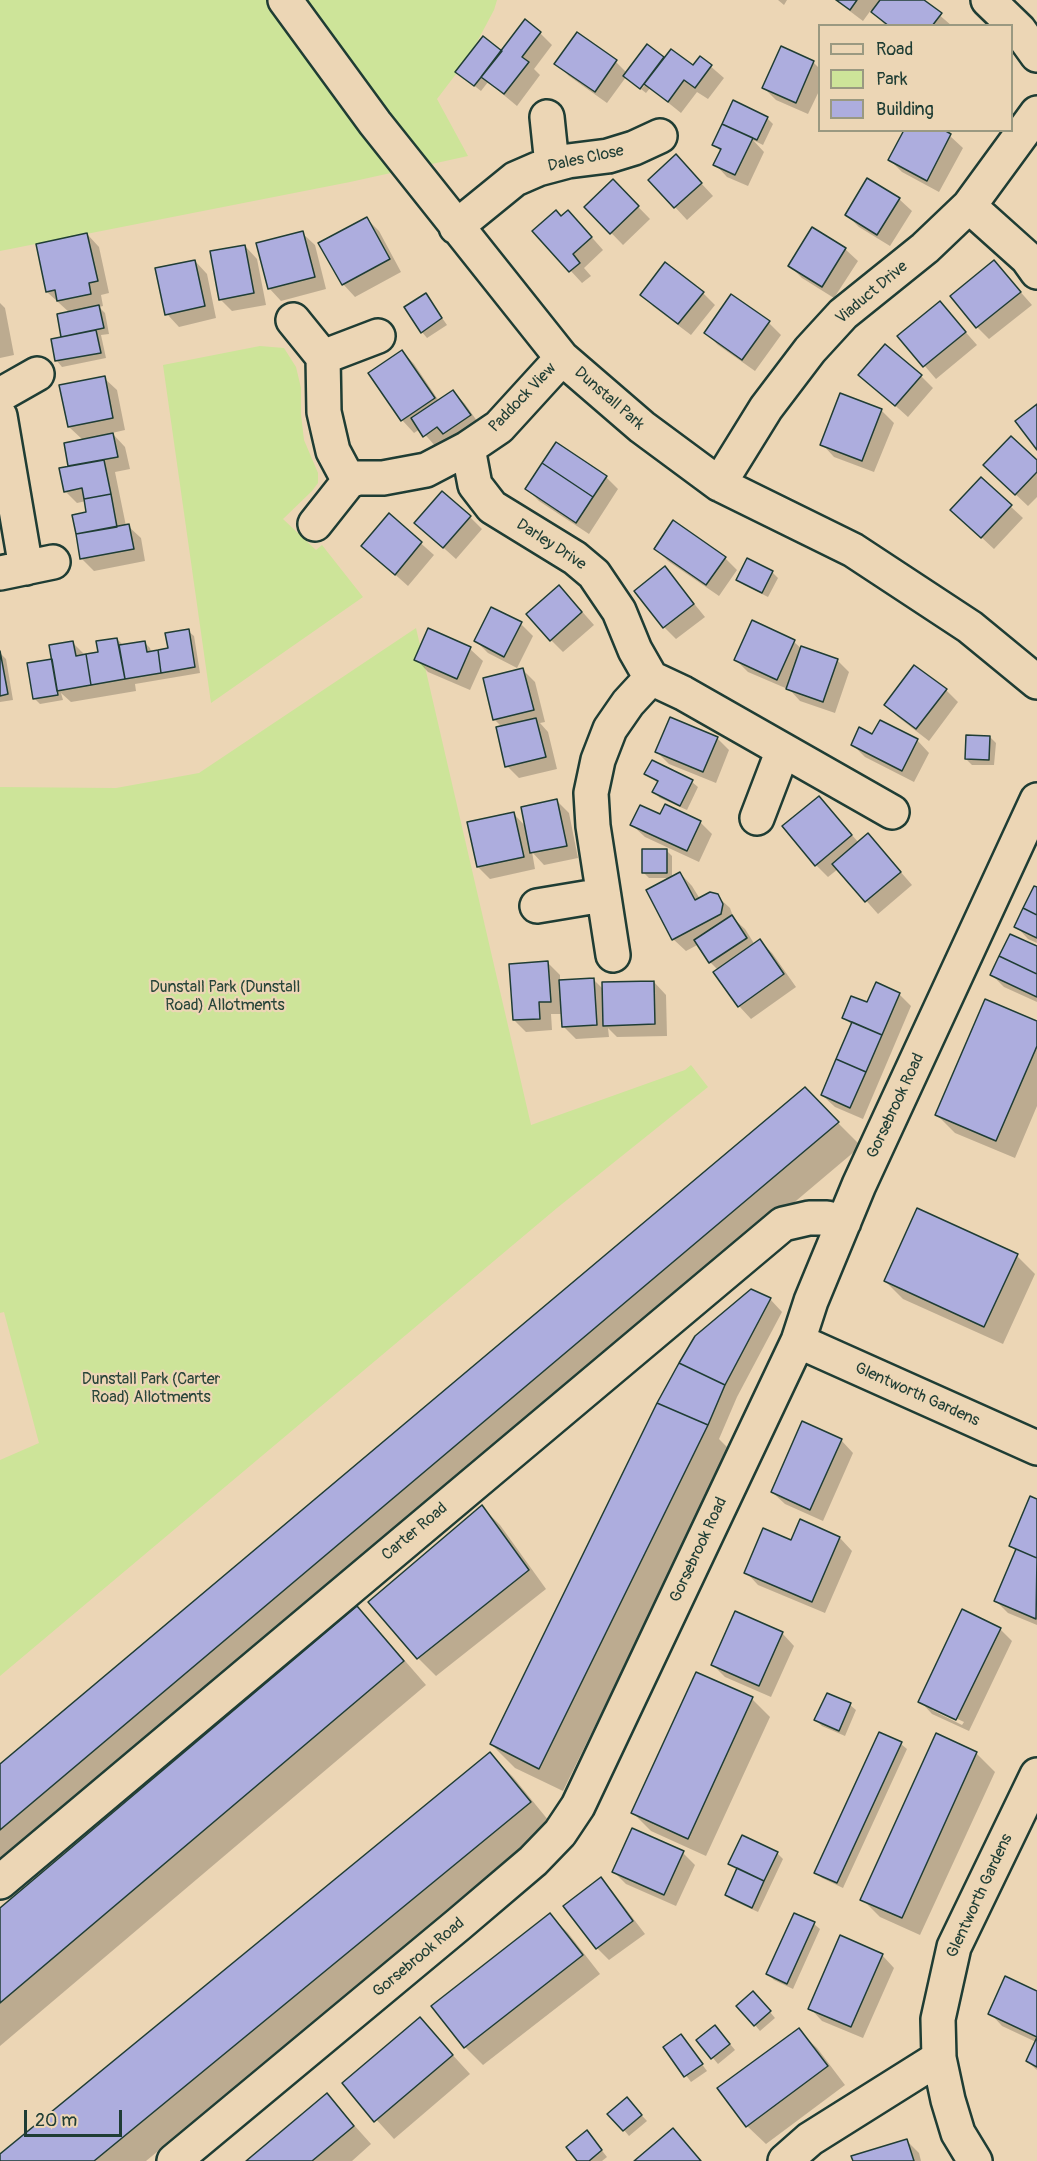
<!DOCTYPE html>
<html>
<head>
<meta charset="utf-8">
<style>
	body { margin:0 }
	#map { position:relative; width:1037px; height:2161px; overflow:hidden; background:#ecd6b5; font-family:Pangolin,sans-serif }
	canvas { display:block }
	.legend { position:absolute; left:818px; top:24px; width:195px; height:108px; box-sizing:border-box; background:#ecd6b5; border:2px solid #9a9981; margin:0; padding:8px 10px; list-style:none; font-size:18px; color:#1f3d34 }
	.legend li { display:flex; align-items:center; gap:12px; height:30px }
	.legend b { width:30px; border:2px solid #9a9981 }
	.scale { position:absolute; left:24px; top:2110px; width:98px; height:27px; box-sizing:border-box; border:3px solid #1f3d34; border-top:0; padding-left:8px; font-size:18px; line-height:21px; white-space:nowrap; color:#1f3d34; -webkit-text-stroke:4px #ecd6b5; paint-order:stroke }
</style>
</head>
<body>
<div id="map">
<canvas width="1037" height="2161"></canvas>
<ul class="legend">
<li><b style="height:8px;background:#ecd6b5"></b>Road</li>
<li><b style="height:16px;background:#cde499"></b>Park</li>
<li><b style="height:16px;background:#adadde"></b>Building</li>
</ul>
<div class="scale">20 m</div>
</div>
<script>
const c = document.querySelector('canvas').getContext('2d');
c.lineJoin = 'round';
function fillPath(path, color) {
  c.fillStyle = color;
  c.fill(path, 'evenodd');
}
function shape(rows) {
  const path = new Path2D();
  for (const r of rows) {
    path.moveTo(r[0], r[1]);
    for (let i = 2; i < r.length; i += 2) path.lineTo(r[i], r[i + 1]);
  }
  return path;
}
function strokePath(path, color, width, dash) {
  c.strokeStyle = color;
  c.lineWidth = width;
  c.lineCap = dash ? 'butt' : 'round';
  c.setLineDash(dash || []);
  c.stroke(path);
}
function drawText(font, color, halo, rows, align = 'center') {
  c.font = font + ' Pangolin,sans-serif';
  c.lineWidth = 4.5;
  c.setLineDash([]);
  c.textBaseline = 'middle';
  c.strokeStyle = halo;
  c.fillStyle = color;
  for (const [text, x, y, turn = 0] of rows) {
    c.save();
    c.translate(x, y);
    c.rotate((+turn || 0) * Math.PI / 180);
    c.textAlign = isNaN(turn) ? turn : align;
    if (halo) c.strokeText(text, 0, 0);
    c.fillText(text, 0, 0);
    c.restore();
  }
}
const green = shape([
	[0,0,497,0,494,10,469,57,437,99,468,156,350,182,0,251],
	[260,346,284,348,296,367,301,388,301,414,304,440,318,473,318,483,312,491,283,519,316,550,322,545,363,597,211,703,163,365],
	[416,628,531,1125,685,1070,691,1065,708,1087,557,1208,0,1676,0,1460,39,1443,4,1312,0,1313,0,787,116,788,199,773]
]);
const shadow = shape([
	[778,0,787,0,784,5],
	[835,0,922,0,952,26,886,26,871,10,863,21],
	[540,33,552,45,534,69,540,75,517,106,488,82,481,91,463,77,502,53],
	[578,34,616,62,627,73,647,46,664,59,693,67,701,58,724,78,708,99,697,92,681,113,650,88,646,93,641,89,646,84,644,81,626,77,607,103,569,76,556,64],
	[781,48,814,63,820,69,820,89,808,114,776,100,764,88],
	[767,118,773,124,763,145,753,140,764,152,748,186,727,177,715,164,721,152,714,144],
	[941,130,950,136,963,148,939,192,902,172,890,160],
	[688,169,713,196,687,220,650,180],
	[613,181,650,219,623,245,586,207],
	[899,199,912,211,890,246,859,227,847,215],
	[366,218,379,231,401,272,355,297,343,284],
	[562,218,580,224,603,250,584,268,591,276,582,283,534,231],
	[813,229,845,249,858,261,834,298,802,278,790,266],
	[302,233,315,245,326,289,281,301,269,288],
	[87,234,99,247,109,293,101,295,103,306,99,307,105,313,109,334,101,335,106,358,62,367,57,361,63,338,59,315,70,313,47,292],
	[245,246,257,259,266,305,232,311,220,299],
	[195,261,207,274,216,318,179,327,167,314],
	[994,262,1032,305,989,339,977,327],
	[703,293,715,305,691,335,654,307,642,295],
	[426,295,447,325,427,338,422,332],
	[732,296,769,323,781,335,755,371,718,345,706,333],
	[0,303,5,308,14,355,0,358],
	[940,303,977,345,936,379,899,336],
	[402,351,414,364,439,401,453,391,465,404,482,428,437,448,420,429,414,433,402,420,370,373],
	[861,375,921,376,933,388,908,417],
	[104,378,117,390,125,430,112,433,125,447,130,469,115,472,126,526,128,526,141,538,145,561,94,571,82,559,88,513,86,501,77,503,65,491,70,467,66,444,83,440,69,427],
	[881,410,894,423,874,472,834,457,822,444],
	[1037,462,1037,497,1028,506,997,477],
	[606,477,618,489,589,534,539,501,527,489],
	[981,479,1023,518,994,549,965,522],
	[389,515,434,555,408,586,363,546],
	[470,517,482,529,456,559,416,523],
	[656,549,725,558,737,570,719,596,668,561],
	[665,568,705,617,676,639,664,627],
	[772,572,778,578,768,597,744,585,738,579],
	[571,599,594,625,563,652,551,640],
	[753,622,794,642,802,649,837,660,849,672,835,713,800,701,790,690,748,672,736,660],
	[521,624,533,636,517,668,488,653,476,641],
	[429,630,470,649,483,661,470,690,428,672,416,659],
	[188,631,194,636,200,673,135,684,136,691,71,702,61,693,63,700,40,704,35,699,53,660,73,643,86,656,99,653,117,639,124,646,144,642,150,648,151,652,170,649],
	[0,653,6,659,13,700,0,702],
	[523,670,535,682,545,722,540,723,548,732,557,769,519,778,507,766,502,727,495,720],
	[946,690,958,702,929,741,898,717,886,705],
	[873,736,917,740,929,753,914,782,865,757,852,744],
	[990,737,996,743,994,765,972,765,966,759],
	[717,738,729,750,716,783,669,764,657,752],
	[646,774,692,782,698,787,687,810,660,798,654,792,658,783],
	[819,798,859,843,880,848,912,885,878,914,838,869,828,877,816,865],
	[557,801,569,813,578,858,544,865,532,852,535,869,490,879,478,867,513,813,526,827],
	[661,816,700,822,712,834,699,862,645,837,632,825],
	[666,850,672,856,672,878,680,873,692,886,700,899,717,896,730,908,734,919,745,929,755,945,760,941,772,953,796,987,751,1019,739,1006,715,973,718,970,710,962,699,944,686,951,673,939,672,878,649,878,643,872],
	[1037,889,1037,943,1028,939,1016,926],
	[1037,948,1037,1002,1004,987,992,975],
	[548,963,560,975,560,981,593,979,604,990,654,982,666,995,667,1036,617,1037,608,1028,609,1037,576,1039,564,1027,563,1014,551,1014,552,1030,526,1032,514,1020],
	[899,994,911,1006,863,1119,835,1107,822,1095,852,1025,844,1017],
	[1037,1023,1037,1106,1015,1158,955,1133,937,1115],
	[804,1089,861,1146,0,1873,0,1766],
	[1017,1256,1035,1274,1003,1344,903,1299,885,1281],
	[770,1299,782,1312,737,1397,719,1439,730,1450,563,1791,515,1768,491,1744],
	[841,1440,853,1453,823,1521,785,1504,772,1492],
	[1037,1500,1037,1625,1008,1613,996,1601,1017,1552,1011,1546],
	[482,1507,500,1525,546,1589,436,1676,418,1658],
	[801,1521,840,1538,852,1551,825,1613,758,1585,746,1572,792,1542],
	[357,1608,380,1632,426,1685,0,2046,0,1910],
	[1000,1629,1012,1641,969,1731,932,1714,920,1701],
	[932,1707,964,1722,962,1725,932,1710],
	[782,1633,794,1646,771,1697,725,1677,713,1665],
	[752,1699,770,1717,706,1856,651,1831,633,1813],
	[850,1705,856,1710,845,1736,822,1726,816,1720],
	[937,1735,976,1753,995,1772,920,1935,880,1917,862,1899],
	[901,1744,907,1749,843,1888,822,1878,816,1872],
	[490,1754,513,1777,553,1826,146,2161,0,2161,0,2156],
	[683,1853,695,1865,676,1906,626,1884,614,1872],
	[777,1853,783,1859,758,1912,732,1900,726,1894,738,1870,730,1864],
	[601,1879,613,1892,645,1934,609,1960,597,1948],
	[550,1915,568,1933,600,1974,483,2065,465,2047],
	[814,1924,820,1929,793,1989,774,1980,768,1974],
	[882,1955,894,1968,863,2038,822,2021,810,2008],
	[1037,1993,1037,2070,1027,2061,1036,2042,1002,2026,990,2013],
	[759,1999,775,2018,760,2031,755,2025],
	[420,2019,470,2074,394,2139,344,2084],
	[798,2030,817,2048,845,2085,766,2144,747,2126,719,2089],
	[721,2033,735,2050,718,2064,698,2040],
	[681,2036,707,2071,691,2082,665,2047],
	[327,2095,371,2144,352,2161,248,2161],
	[632,2105,647,2121,629,2136,624,2130],
	[592,2138,607,2157,602,2161,579,2161],
	[907,2141,919,2153,921,2161,854,2161]
]);
const building = shape([
	[836,0,857,0,850,10,836,0],
	[880,0,924,0,942,13,932,26,889,26,871,12,880,0],
	[525,19,541,32,522,57,529,62,504,94,481,77,525,19],
	[577,32,617,60,595,92,554,64,577,32],
	[483,36,502,51,474,86,455,72,483,36],
	[647,44,664,57,640,89,623,76,647,44],
	[781,46,814,61,796,103,762,88,781,46],
	[671,49,693,65,700,56,712,65,695,88,684,80,668,102,644,84,671,49],
	[733,100,768,117,757,140,722,124,733,100],
	[722,124,753,138,735,175,713,165,721,149,712,145,722,124],
	[904,130,944,130,951,134,927,181,888,160,904,130],
	[676,154,702,183,674,208,648,180,676,154],
	[867,178,900,198,877,235,845,215,867,178],
	[613,179,639,206,610,234,584,207,613,179],
	[556,210,561,216,568,210,592,237,573,254,580,263,569,272,532,231,556,210],
	[367,217,390,259,342,285,318,243,367,217],
	[812,227,846,248,822,287,788,266,812,227],
	[303,231,315,277,268,289,256,243,303,231],
	[87,233,98,281,89,283,91,294,57,301,55,290,46,292,36,244,87,233],
	[245,245,254,293,219,300,210,251,245,245],
	[195,260,205,306,165,315,155,268,195,260],
	[994,260,1021,292,976,328,950,296,994,260],
	[665,262,704,292,678,324,640,295,665,262],
	[426,293,442,318,421,333,404,307,426,293],
	[731,294,770,321,742,360,704,333,731,294],
	[940,301,966,332,923,367,897,336,940,301],
	[99,305,104,328,61,337,57,314,99,305],
	[96,330,101,353,55,361,51,339,96,330],
	[885,344,922,375,895,406,858,375,885,344],
	[402,350,435,398,401,421,368,373,402,350],
	[105,376,113,418,68,427,59,385,105,376],
	[453,390,471,415,443,434,437,427,423,437,411,418,453,390],
	[840,393,882,409,862,461,820,445,840,393],
	[1037,404,1037,450,1015,421,1037,404],
	[113,433,118,457,68,466,64,443,113,433],
	[1011,436,1037,460,1037,472,1015,495,983,465,1011,436],
	[556,442,607,476,593,497,542,463,556,442],
	[104,460,111,494,84,499,82,488,64,492,59,468,104,460],
	[542,463,593,497,576,523,525,489,542,463],
	[981,477,1012,505,981,538,950,510,981,477],
	[442,491,471,516,443,548,414,523,442,491],
	[111,494,117,527,76,534,72,515,86,512,84,499,111,494],
	[389,513,422,542,395,575,361,546,389,513],
	[673,520,726,557,706,585,654,549,673,520],
	[129,524,134,549,80,559,76,534,129,524],
	[747,558,773,571,762,593,736,580,747,558],
	[665,566,694,604,663,628,634,591,665,566],
	[559,585,582,612,550,641,526,614,559,585],
	[491,607,522,622,504,657,474,641,491,607],
	[752,620,795,640,777,680,734,660,752,620],
	[428,628,471,647,457,679,414,660,428,628],
	[189,629,195,667,161,673,158,650,168,648,165,633,189,629],
	[117,638,125,679,91,685,86,654,98,652,96,641,117,638],
	[73,641,76,656,86,654,91,685,57,691,49,645,73,641],
	[145,641,147,652,158,650,161,673,125,679,119,645,145,641],
	[801,646,838,659,823,702,786,689,801,646],
	[0,651,8,694,0,696,0,651],
	[52,659,58,695,33,699,27,663,52,659],
	[914,665,947,689,916,729,884,705,914,665],
	[523,668,534,710,493,720,483,678,523,668],
	[670,717,718,737,703,772,655,752,670,717],
	[536,718,546,757,505,767,496,727,536,718],
	[880,720,918,739,902,771,851,745,859,727,872,734,880,720],
	[966,735,990,736,989,760,965,759,966,735],
	[652,760,693,780,680,806,652,792,658,781,644,774,652,760],
	[819,796,852,835,815,866,782,826,819,796],
	[557,799,567,846,530,853,521,807,557,799],
	[665,804,701,821,687,851,630,825,640,805,660,814,665,804],
	[514,812,524,857,477,867,467,822,514,812],
	[868,833,901,872,865,902,832,864,868,833],
	[642,849,667,849,667,873,642,873,642,849],
	[680,872,695,900,710,892,718,894,723,904,721,914,672,940,646,890,680,872],
	[1034,886,1037,887,1037,915,1023,908,1034,886],
	[1023,908,1037,915,1037,938,1014,927,1023,908],
	[732,915,747,938,709,963,694,940,732,915],
	[1010,934,1037,946,1037,974,999,956,1010,934],
	[760,939,784,974,738,1007,713,972,760,939],
	[999,956,1037,974,1037,997,990,975,999,956],
	[548,961,551,1002,539,1002,540,1019,513,1020,509,964,548,961],
	[594,978,597,1025,562,1027,559,980,594,978],
	[654,981,655,1024,603,1026,602,982,654,981],
	[876,982,900,993,882,1035,842,1018,851,996,867,1002,876,982],
	[985,999,1037,1021,1037,1046,996,1141,935,1115,985,999],
	[852,1022,882,1035,866,1072,836,1059,852,1022],
	[836,1059,866,1072,850,1108,821,1095,836,1059],
	[805,1087,839,1122,0,1830,0,1764,805,1087],
	[917,1208,1018,1254,984,1327,884,1281,917,1208],
	[751,1289,771,1298,725,1385,679,1363,695,1336,751,1289],
	[679,1363,725,1385,708,1425,657,1403,679,1363],
	[657,1403,708,1425,539,1769,490,1744,657,1403],
	[802,1421,842,1439,810,1510,771,1492,802,1421],
	[1030,1496,1037,1499,1037,1558,1009,1546,1030,1496],
	[482,1505,529,1570,417,1659,368,1602,482,1505],
	[800,1519,840,1537,812,1602,744,1573,763,1528,791,1540,800,1519],
	[1016,1549,1037,1558,1036,1619,994,1601,1016,1549],
	[357,1606,404,1661,0,2003,0,1908,357,1606],
	[962,1609,1001,1628,956,1720,918,1702,962,1609],
	[735,1611,783,1632,759,1686,711,1665,735,1611],
	[696,1672,753,1697,688,1839,631,1813,696,1672],
	[827,1693,851,1703,839,1731,814,1720,827,1693],
	[879,1732,902,1742,837,1883,814,1873,879,1732],
	[936,1733,977,1752,902,1918,860,1900,936,1733],
	[490,1752,531,1802,94,2161,0,2161,0,2154,490,1752],
	[632,1828,684,1851,664,1895,612,1872,632,1828],
	[742,1835,778,1852,764,1881,728,1864,742,1835],
	[737,1868,764,1881,752,1908,725,1895,737,1868],
	[601,1877,633,1921,596,1949,563,1906,601,1877],
	[550,1913,583,1955,464,2048,431,2006,550,1913],
	[794,1913,815,1922,787,1984,766,1974,794,1913],
	[840,1935,883,1954,851,2027,808,2009,840,1935],
	[1005,1976,1037,1991,1037,2037,988,2014,1005,1976],
	[753,1991,771,2011,754,2026,736,2006,753,1991],
	[420,2017,453,2055,374,2122,342,2083,420,2017],
	[715,2025,730,2044,711,2059,696,2040,715,2025],
	[799,2028,828,2066,746,2127,717,2088,799,2028],
	[681,2034,703,2064,684,2077,663,2047,681,2034],
	[1037,2037,1037,2067,1026,2061,1037,2037],
	[327,2093,354,2126,312,2161,246,2161,327,2093],
	[627,2097,642,2115,623,2131,607,2114,627,2097],
	[673,2128,701,2161,634,2161,673,2128],
	[587,2130,602,2150,589,2161,577,2161,566,2147,587,2130],
	[907,2139,914,2161,853,2161,851,2156,907,2139]
]);
const minor = shape([
	[285,0,375,123,562,358,642,427,719,484,853,550,970,627,1037,682],
	[988,0,1019,30,1037,55],
	[547,117,552,165],
	[969,206,1027,258,1037,272],
	[456,227,515,179,538,169,568,161,608,156,634,148,660,136],
	[293,320,323,357,324,412,333,451,349,481,358,478,383,478,426,470,468,448,499,427,562,358],
	[323,357,378,336],
	[0,395,37,374],
	[0,416,26,568],
	[468,448,475,485,492,507,575,558,594,574,619,611,635,650,651,678,683,693,892,812],
	[719,484,766,408,810,350,843,314,925,248,969,206,1037,113],
	[315,524,349,481],
	[0,573,53,562],
	[757,818,783,750],
	[537,906,603,895],
	[613,955,593,826,591,793,598,760,610,729,628,703,651,678],
	[798,1341,1037,1448],
	[0,1882,783,1224,809,1218,827,1218,844,1222],
	[174,2161,459,1924,533,1861,560,1833,578,1806,798,1341,811,1301,859,1185,1037,800],
	[785,2161,810,2139,939,2058],
	[975,2161,958,2133,948,2100,939,2058,938,2019,954,1947,1037,1775]
]);
const streetNames = [
	["Dales Close",586,159,-12],
	["Viaduct Drive",872,293,-40],
	["Paddock View",523,398,-46],
	["Dunstall Park",609,399,41],
	["Darley Drive",551,545,33],
	["Gorsebrook Road",896,1106,-65],
	["Glentworth Gardens",917,1395,24],
	["Carter Road",415,1532,-40],
	["Gorsebrook Road",699,1550,-65],
	["Glentworth Gardens",980,1896,-65],
	["Gorsebrook Road",419,1958,-40]
];
const parkNames = [
	["Dunstall Park (Dunstall",225,988],
	["Road) Allotments",225,1006],
	["Dunstall Park (Carter",151,1380],
	["Road) Allotments",151,1398]
];
fillPath(green, '#cde499');
fillPath(shadow, '#0003');
fillPath(building, '#adadde');
strokePath(building, '#1f3d34', 1.5);
strokePath(minor, '#1f3d34', 38);
strokePath(minor, '#ecd6b5', 33);
drawText('16px', '#1f3d34', '#ecd6b5', streetNames);
drawText('16px', '#284539', '#ecd6b5', parkNames);
</script>
</body>
</html>
